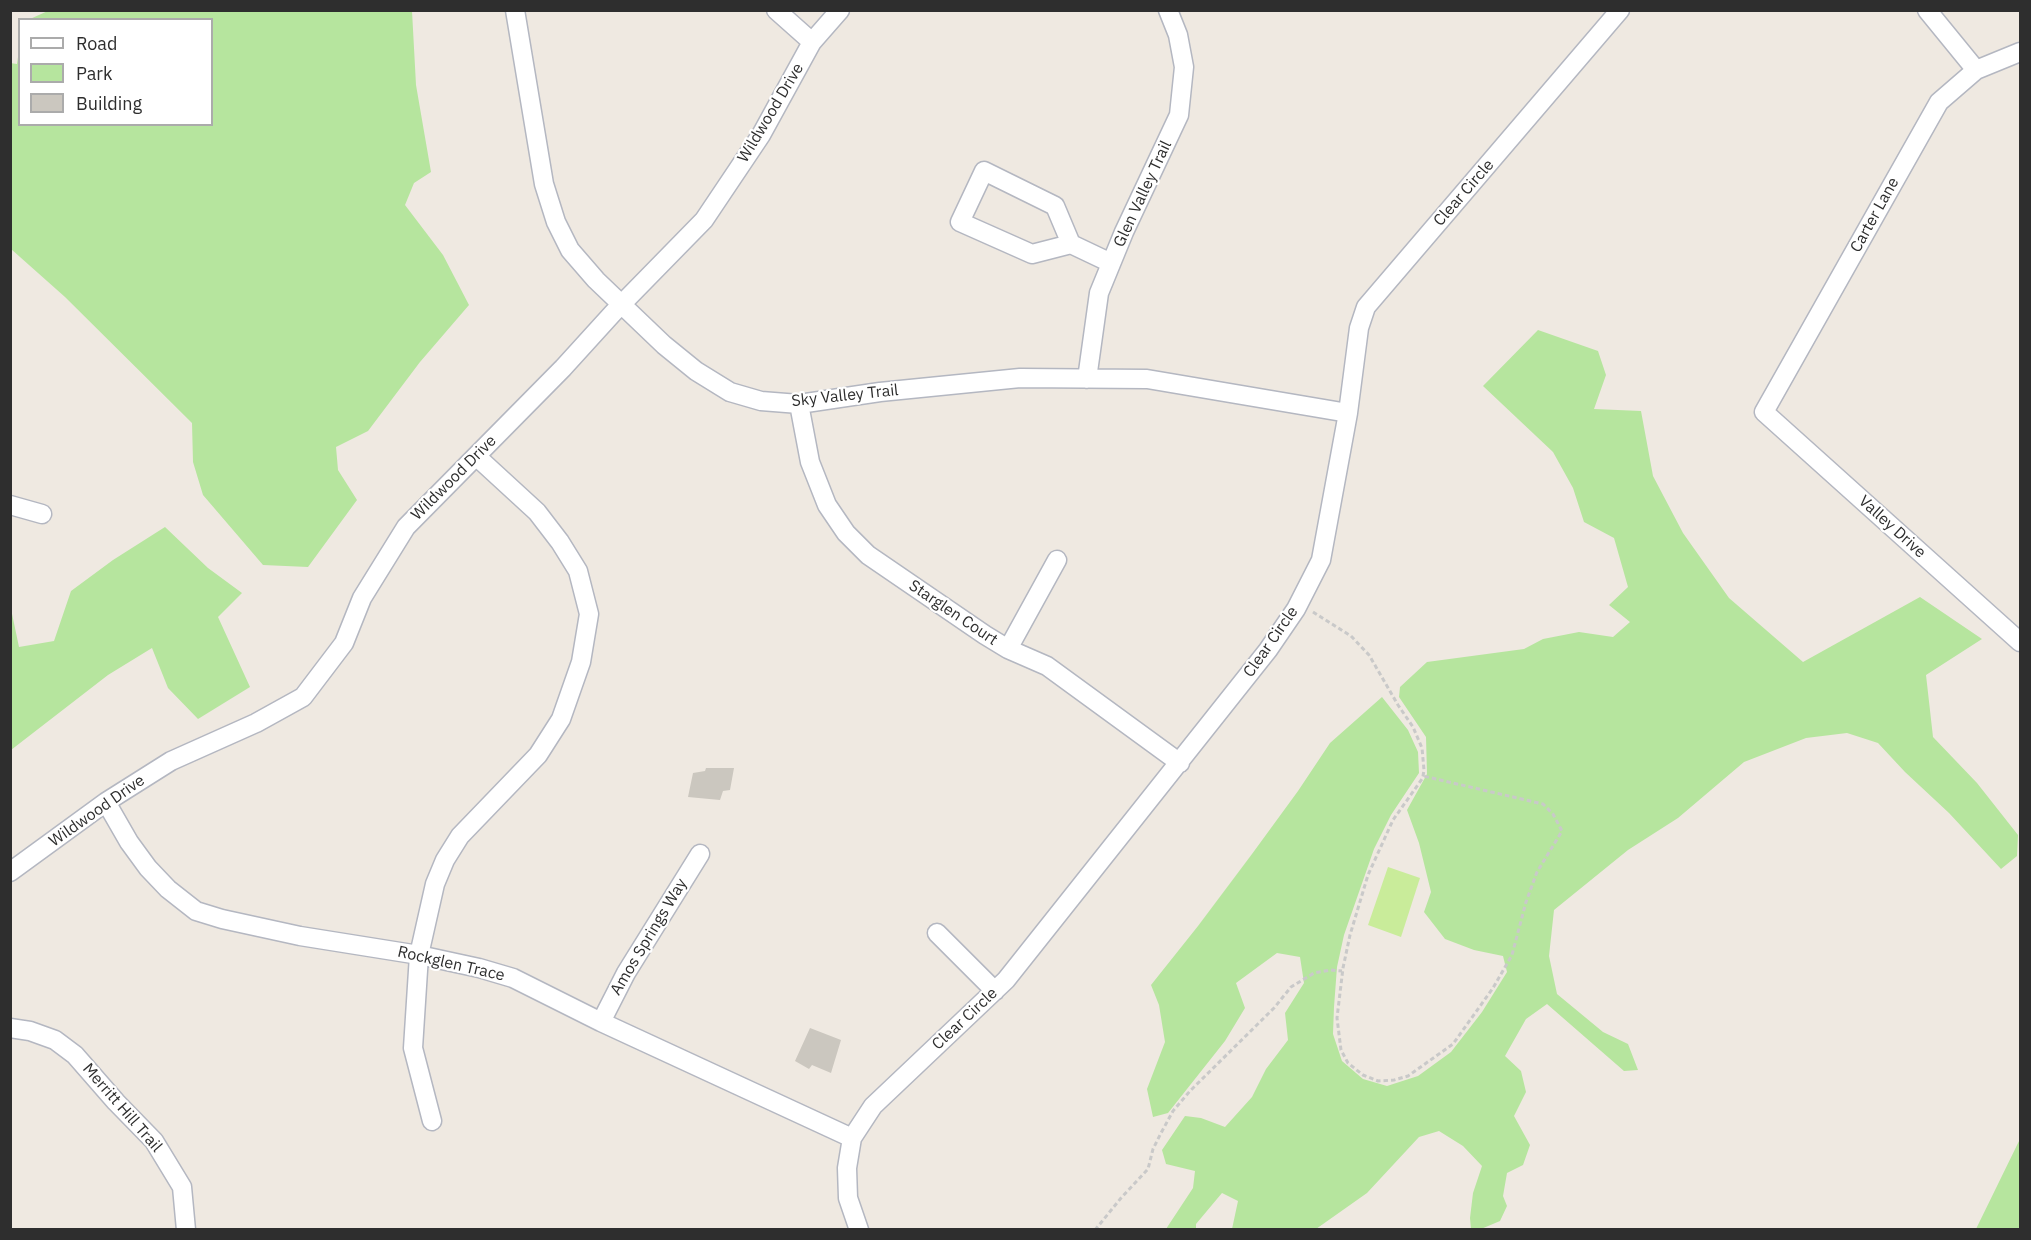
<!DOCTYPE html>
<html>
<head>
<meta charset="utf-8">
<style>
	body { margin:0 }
	#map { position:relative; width:2031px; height:1240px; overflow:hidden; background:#efe9e1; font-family:"IBM Plex Sans",sans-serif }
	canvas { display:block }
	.frame { position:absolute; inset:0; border:12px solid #2e2e2e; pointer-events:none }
	.legend { position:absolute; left:18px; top:18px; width:195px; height:108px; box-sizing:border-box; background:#fff; border:2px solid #ababab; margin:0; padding:8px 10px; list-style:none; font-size:18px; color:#2e2e2e }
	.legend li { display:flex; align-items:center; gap:12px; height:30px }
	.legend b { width:30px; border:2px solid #ababab }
</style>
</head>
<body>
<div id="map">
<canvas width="2031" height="1240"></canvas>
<div class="frame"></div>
<ul class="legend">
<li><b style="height:8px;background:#fff"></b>Road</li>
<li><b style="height:16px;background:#b6e59e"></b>Park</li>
<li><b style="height:16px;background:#cbc7bf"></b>Building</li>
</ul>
</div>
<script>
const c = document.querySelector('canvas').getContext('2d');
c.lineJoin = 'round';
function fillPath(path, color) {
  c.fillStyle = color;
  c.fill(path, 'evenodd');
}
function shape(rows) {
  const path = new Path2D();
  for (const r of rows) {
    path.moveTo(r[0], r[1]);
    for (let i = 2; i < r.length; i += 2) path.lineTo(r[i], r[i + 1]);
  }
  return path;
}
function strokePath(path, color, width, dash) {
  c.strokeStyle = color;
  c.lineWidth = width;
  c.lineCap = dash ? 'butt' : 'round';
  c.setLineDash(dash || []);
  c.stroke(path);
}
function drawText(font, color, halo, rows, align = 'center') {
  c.font = font + ' "IBM Plex Sans",sans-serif';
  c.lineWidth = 4.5;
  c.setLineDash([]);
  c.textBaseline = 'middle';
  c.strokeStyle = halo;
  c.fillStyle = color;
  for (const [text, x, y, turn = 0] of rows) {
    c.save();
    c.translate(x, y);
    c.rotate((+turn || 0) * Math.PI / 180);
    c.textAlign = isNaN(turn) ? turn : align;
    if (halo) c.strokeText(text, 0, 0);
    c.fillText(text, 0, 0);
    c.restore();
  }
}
const green = shape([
	[50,10,412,11,416,85,431,172,414,183,405,205,443,255,469,305,420,362,368,431,336,447,338,470,357,500,308,567,263,565,203,495,193,462,192,423,65,297,11,249,10,63,17,64,19,50,20,124,212,124,212,20,30,19],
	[1538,330,1598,351,1606,375,1594,409,1641,411,1653,476,1683,533,1729,598,1803,662,1920,597,1982,639,1926,675,1933,737,1977,783,2018,835,2017,856,2001,869,1949,813,1905,772,1878,743,1847,733,1806,738,1744,762,1678,818,1628,850,1554,910,1549,956,1557,994,1603,1032,1628,1044,1638,1070,1624,1071,1547,1004,1526,1019,1505,1056,1521,1071,1526,1092,1514,1116,1530,1145,1523,1165,1507,1173,1503,1196,1507,1206,1500,1221,1481,1229,1471,1229,1470,1218,1473,1193,1482,1166,1463,1146,1439,1131,1419,1137,1367,1193,1316,1229,1232,1229,1238,1201,1222,1193,1196,1224,1196,1229,1166,1229,1193,1188,1195,1171,1166,1164,1162,1150,1185,1116,1201,1118,1225,1127,1252,1097,1266,1069,1288,1040,1285,1013,1304,983,1300,957,1277,953,1236,983,1245,1008,1225,1041,1168,1113,1153,1117,1147,1089,1165,1042,1159,1005,1151,985,1198,926,1252,854,1298,791,1330,743,1382,697,1408,730,1418,752,1419,773,1391,815,1374,849,1344,935,1337,967,1334,1007,1333,1034,1342,1061,1363,1079,1387,1086,1418,1076,1451,1052,1482,1012,1507,972,1503,956,1474,950,1445,939,1424,912,1431,892,1419,843,1407,810,1427,774,1426,737,1399,697,1400,687,1427,662,1524,649,1543,639,1579,632,1613,637,1630,622,1609,605,1628,587,1614,538,1584,522,1573,488,1553,452,1483,386],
	[165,527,208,568,242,593,218,617,250,687,198,719,168,688,152,648,108,675,11,750,11,609,19,647,54,641,71,591,113,560],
	[2020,1139,2020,1229,1976,1229]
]);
const pitch = shape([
	[1388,867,1420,878,1401,937,1368,925]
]);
const building = shape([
	[706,768,734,768,730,790,723,791,720,800,688,797,693,773,705,771],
	[810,1028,841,1040,831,1073,812,1065,809,1069,795,1061]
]);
const path = shape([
	[1313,612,1351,636,1369,655,1398,705,1413,727,1422,748,1424,770,1423,776,1422,779,1393,820,1368,875,1350,935,1343,968,1337,1018,1341,1050,1348,1063,1363,1075,1378,1081,1394,1080,1408,1076,1453,1044,1493,988,1512,955,1526,902,1537,872,1562,831,1553,814,1543,804,1423,776],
	[1095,1230,1121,1198,1148,1169,1153,1149,1161,1133,1173,1111,1190,1091,1274,1008,1291,987,1314,973,1331,970,1342,971]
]);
const minor = shape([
	[515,10,544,184,556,222,570,250,596,280,664,345,696,371,730,392,761,401,799,404,880,392,1020,378,1147,379,1348,413],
	[776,10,812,42],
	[1927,10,1976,70],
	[2020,52,1976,70,1939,102,1764,412,2020,642],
	[1071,244,1055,206,984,171,960,222,1032,254,1071,244,1111,263],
	[1087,379,1099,293,1124,232,1179,115,1184,67,1178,35,1168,10],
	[799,404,810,462,827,505,846,533,868,555,985,635,1008,649,1047,666,1180,763],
	[10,505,42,514],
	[1008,649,1057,560],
	[106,802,129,842,148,868,168,889,196,911,222,919,300,936,419,955,479,968,513,978,601,1022,852,1138],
	[10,872,106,802,171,761,256,723,303,697,344,643,362,598,406,527,563,368,613,313,704,220,761,135,812,42,840,10],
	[937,933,995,991],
	[601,1022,626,973,700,854],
	[10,1028,30,1031,55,1040,75,1055,116,1102,154,1141,182,1187,186,1230],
	[432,1121,413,1048,419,955,435,884,445,860,460,836,538,755,561,719,581,662,589,614,578,571,560,542,537,512,476,456],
	[859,1230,848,1198,847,1168,852,1138,873,1106,1006,980,1268,650,1296,609,1321,560,1348,413,1359,328,1366,307,1620,10]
]);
const streetNames = [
	["Wildwood Drive",771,113,-59],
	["Clear Circle",1464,193,-49],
	["Glen Valley Trail",1143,194,-65],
	["Carter Lane",1875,215,-61],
	["Sky Valley Trail",845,396,-6],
	["Wildwood Drive",454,478,-45],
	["Valley Drive",1892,527,42],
	["Starglen Court",953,613,34],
	["Clear Circle",1271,642,-55],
	["Wildwood Drive",97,811,-35],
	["Amos Springs Way",649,937,-59],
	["Rockglen Trace",451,964,13],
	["Clear Circle",965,1019,-43],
	["Merritt Hill Trail",122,1108,49]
];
fillPath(green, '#b6e59e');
fillPath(pitch, '#c9ec9a');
fillPath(building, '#cbc7bf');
strokePath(minor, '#b4b7c1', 21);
strokePath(path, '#c9c9c9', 3, [4.5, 3]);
strokePath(minor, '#fff', 18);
drawText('16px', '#2e2e2e', '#fff', streetNames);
</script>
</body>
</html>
